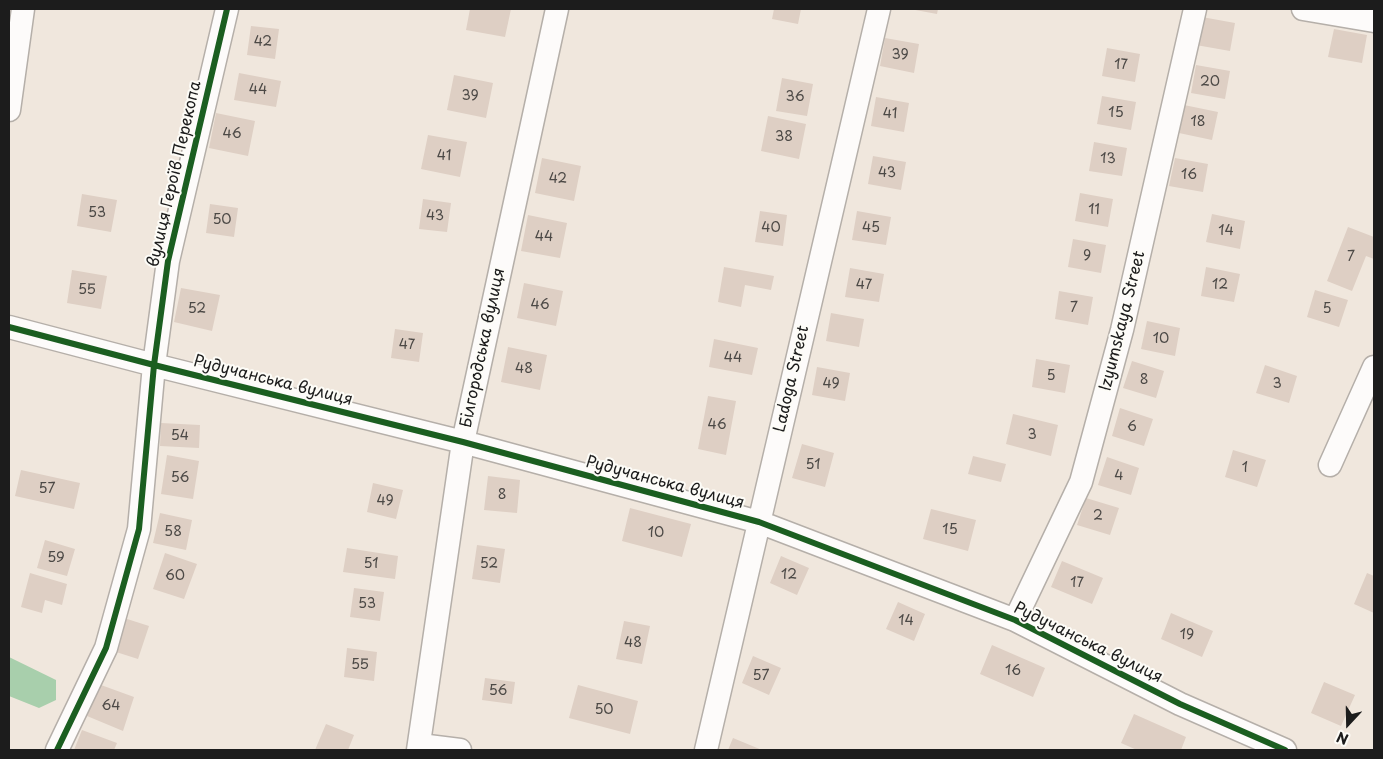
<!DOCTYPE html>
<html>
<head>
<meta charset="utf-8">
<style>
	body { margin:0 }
	#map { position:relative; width:1383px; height:759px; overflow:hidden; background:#f0e7dd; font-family:"Playpen Sans",sans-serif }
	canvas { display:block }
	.frame { position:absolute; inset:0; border:10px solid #1c1c1c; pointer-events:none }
	.north { position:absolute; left:1323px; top:699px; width:50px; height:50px; -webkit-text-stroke:4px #fdfcf7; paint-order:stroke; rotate:201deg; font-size:14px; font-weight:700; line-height:20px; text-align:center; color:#1c1c1c }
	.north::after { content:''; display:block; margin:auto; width:18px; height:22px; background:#1c1c1c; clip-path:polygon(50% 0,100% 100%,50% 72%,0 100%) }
</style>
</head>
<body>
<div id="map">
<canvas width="1383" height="759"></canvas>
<div class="frame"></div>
<div class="north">N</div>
</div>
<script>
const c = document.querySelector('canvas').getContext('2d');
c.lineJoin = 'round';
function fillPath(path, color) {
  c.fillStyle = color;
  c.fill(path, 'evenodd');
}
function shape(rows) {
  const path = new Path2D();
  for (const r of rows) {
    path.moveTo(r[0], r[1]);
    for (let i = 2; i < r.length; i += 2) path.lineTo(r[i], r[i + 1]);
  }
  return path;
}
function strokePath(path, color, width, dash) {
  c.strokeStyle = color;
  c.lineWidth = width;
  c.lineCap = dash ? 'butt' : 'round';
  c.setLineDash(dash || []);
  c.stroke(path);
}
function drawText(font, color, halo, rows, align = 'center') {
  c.font = font + ' "Playpen Sans",sans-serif';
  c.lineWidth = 4;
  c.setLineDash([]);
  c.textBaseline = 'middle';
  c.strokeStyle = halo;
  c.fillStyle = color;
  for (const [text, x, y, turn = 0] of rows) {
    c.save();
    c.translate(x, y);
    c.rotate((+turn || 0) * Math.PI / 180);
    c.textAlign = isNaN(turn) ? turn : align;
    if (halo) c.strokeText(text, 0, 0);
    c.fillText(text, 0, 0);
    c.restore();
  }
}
const forest = shape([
	[9,657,56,680,56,700,39,708,9,696]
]);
const building = shape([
	[470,9,511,9,505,37,466,30],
	[774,9,801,9,798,24,772,19],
	[910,9,938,9,937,14],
	[1202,17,1235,23,1230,51,1196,45],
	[251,26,279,29,275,59,247,55],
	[1334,29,1367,35,1362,63,1328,57],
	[885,38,919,44,914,73,880,66],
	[1107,48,1140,54,1135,82,1102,76],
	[1196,65,1230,71,1225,99,1191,93],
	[239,73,281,81,276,107,234,100],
	[454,75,493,83,486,118,447,110],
	[782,78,813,84,807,116,776,111],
	[1102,96,1136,102,1131,130,1097,124],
	[876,97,909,103,904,132,871,126],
	[1184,105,1218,112,1212,140,1179,133],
	[216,113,255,121,248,156,209,148],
	[768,116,806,124,799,159,761,151],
	[428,135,467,142,460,177,421,169],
	[1094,142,1127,148,1122,176,1089,171],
	[873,156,906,162,901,190,868,184],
	[542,158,581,166,574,201,535,193],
	[1175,158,1208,164,1203,192,1169,186],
	[1080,193,1113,199,1108,227,1075,221],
	[82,194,117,200,111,232,77,226],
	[423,199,451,203,447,232,419,229],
	[210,204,238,208,234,237,206,233],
	[760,211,787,215,783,246,755,242],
	[857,211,891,217,886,245,852,240],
	[1212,214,1245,221,1240,249,1206,242],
	[528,215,567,223,560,258,521,251],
	[1348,227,1374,237,1374,259,1366,256,1352,291,1327,281],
	[1073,239,1106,245,1101,273,1068,267],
	[724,267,774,276,771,290,745,285,741,307,718,302],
	[1206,267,1240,274,1234,302,1201,296],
	[850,268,884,274,879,302,845,297],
	[72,270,107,276,101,309,67,303],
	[524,283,563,291,556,326,517,318],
	[181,288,220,295,212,331,174,322],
	[1315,290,1348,300,1339,327,1307,317],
	[1059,291,1093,297,1088,325,1055,319],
	[831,313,864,319,859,347,826,341],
	[1147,321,1180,328,1175,356,1141,349],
	[395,329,423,333,419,362,391,358],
	[714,339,758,348,752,375,709,367],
	[508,347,547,355,540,390,501,382],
	[1036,359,1070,365,1065,393,1032,387],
	[1132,361,1164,371,1156,398,1123,388],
	[1265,365,1297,376,1289,403,1256,393],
	[817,367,850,373,845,401,812,395],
	[708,396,736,401,726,455,698,449],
	[1120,408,1153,419,1144,446,1112,436],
	[1013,414,1058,425,1051,456,1006,444],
	[161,423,200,425,199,448,160,446],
	[802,444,834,453,825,487,792,478],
	[1233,450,1266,460,1257,487,1225,477],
	[167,455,199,461,193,499,161,494],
	[973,456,1006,464,1001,482,968,474],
	[1107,457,1139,468,1131,495,1098,485],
	[21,470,80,483,74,509,15,496],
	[488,476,520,480,517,513,484,510],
	[373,483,403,490,396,519,367,512],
	[1086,498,1119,508,1110,535,1077,525],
	[630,508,691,524,682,557,622,541],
	[931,509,976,520,968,551,923,539],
	[160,513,192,520,186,550,153,543],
	[45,540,75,549,67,576,37,568],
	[477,545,505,549,500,583,472,579],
	[347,548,398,556,395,579,343,572],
	[165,553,197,564,184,599,153,589],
	[781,556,809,568,797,595,770,583],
	[1062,561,1103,578,1092,604,1051,587],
	[30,573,67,584,62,605,45,600,42,613,21,607],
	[1367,573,1374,576,1374,613,1354,604],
	[354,588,384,592,380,621,350,617],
	[898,602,925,614,914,641,886,629],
	[1171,613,1213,631,1202,657,1161,639],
	[124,618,149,626,138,659,113,651],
	[624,621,650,626,642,664,616,659],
	[992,645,1045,668,1033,697,980,674],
	[347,648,377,652,374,681,344,677],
	[753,656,781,668,769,695,742,683],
	[485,678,515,682,512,704,482,700],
	[1324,682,1355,695,1341,726,1311,713],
	[101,685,134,697,123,731,87,716],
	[578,685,638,701,630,734,569,718],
	[1134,714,1186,737,1181,750,1137,750,1121,743],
	[326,724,354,735,348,750,315,750],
	[82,730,117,743,114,750,74,750],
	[733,738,762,750,728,750]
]);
const street = shape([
	[1303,9,1374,21],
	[9,110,23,9],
	[9,327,154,365,463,442,759,522,1015,620,1180,704,1285,750],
	[1330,465,1374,367],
	[1015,620,1081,482,1122,330,1195,9],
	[420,745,460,750],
	[57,750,106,648,139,529,154,365,168,261,227,9],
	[418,750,463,442,557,9],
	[706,750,879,9]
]);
const cycleway = shape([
	[9,327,154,365,463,442,759,522,1015,620,1180,704,1285,750],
	[57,750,106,648,139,529,154,365,168,261,227,9]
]);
const numberNames = [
	["42",263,42],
	["39",900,55],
	["17",1121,65],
	["20",1210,82],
	["44",258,90],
	["39",470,96],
	["36",795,97],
	["15",1116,113],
	["41",890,114],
	["18",1198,122],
	["46",232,134],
	["38",784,137],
	["41",444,156],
	["13",1108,159],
	["43",887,173],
	["16",1189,175],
	["42",558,179],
	["11",1094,210],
	["53",97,213],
	["43",435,216],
	["50",222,220],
	["40",771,228],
	["45",871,228],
	["14",1226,231],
	["44",544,237],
	["9",1087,256],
	["7",1351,257],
	["47",864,285],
	["12",1220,285],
	["55",87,290],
	["46",540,305],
	["7",1074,308],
	["52",197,309],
	["5",1327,309],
	["10",1161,339],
	["47",407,345],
	["44",733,358],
	["48",524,369],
	["5",1051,376],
	["8",1144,380],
	["49",831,384],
	["3",1277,384],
	["46",717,425],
	["6",1132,427],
	["3",1032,435],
	["54",180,436],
	["51",813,465],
	["1",1245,468],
	["4",1119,476],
	["56",180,478],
	["57",47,489],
	["8",502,495],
	["49",385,501],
	["2",1098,516],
	["15",950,530],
	["58",173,532],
	["10",656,533],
	["59",56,558],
	["51",371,564],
	["52",489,564],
	["12",789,575],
	["60",175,576],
	["17",1077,583],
	["53",367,604],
	["14",906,621],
	["19",1187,635],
	["48",633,643],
	["55",360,665],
	["16",1013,671],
	["57",761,676],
	["56",498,691],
	["64",111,706],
	["50",604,710]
];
const streetNames = [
	["вулиця Героїв Перекопа",175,174,-77],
	["Izyumskaya Street",1123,321,-76],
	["Білгородська вулиця",483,348,-78],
	["Ladoga Street",792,379,-77],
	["Рудучанська вулиця",273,381,14],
	["Рудучанська вулиця",665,483,15],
	["Рудучанська вулиця",1088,643,26]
];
fillPath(forest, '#a8cfac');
fillPath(building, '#decfc4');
strokePath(street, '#b5afa9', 25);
strokePath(street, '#fdfbfa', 22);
strokePath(cycleway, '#1b5e20', 6);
drawText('14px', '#4c4946', null, numberNames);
drawText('16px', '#1c1c1c', '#fdfcf7', streetNames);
</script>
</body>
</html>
